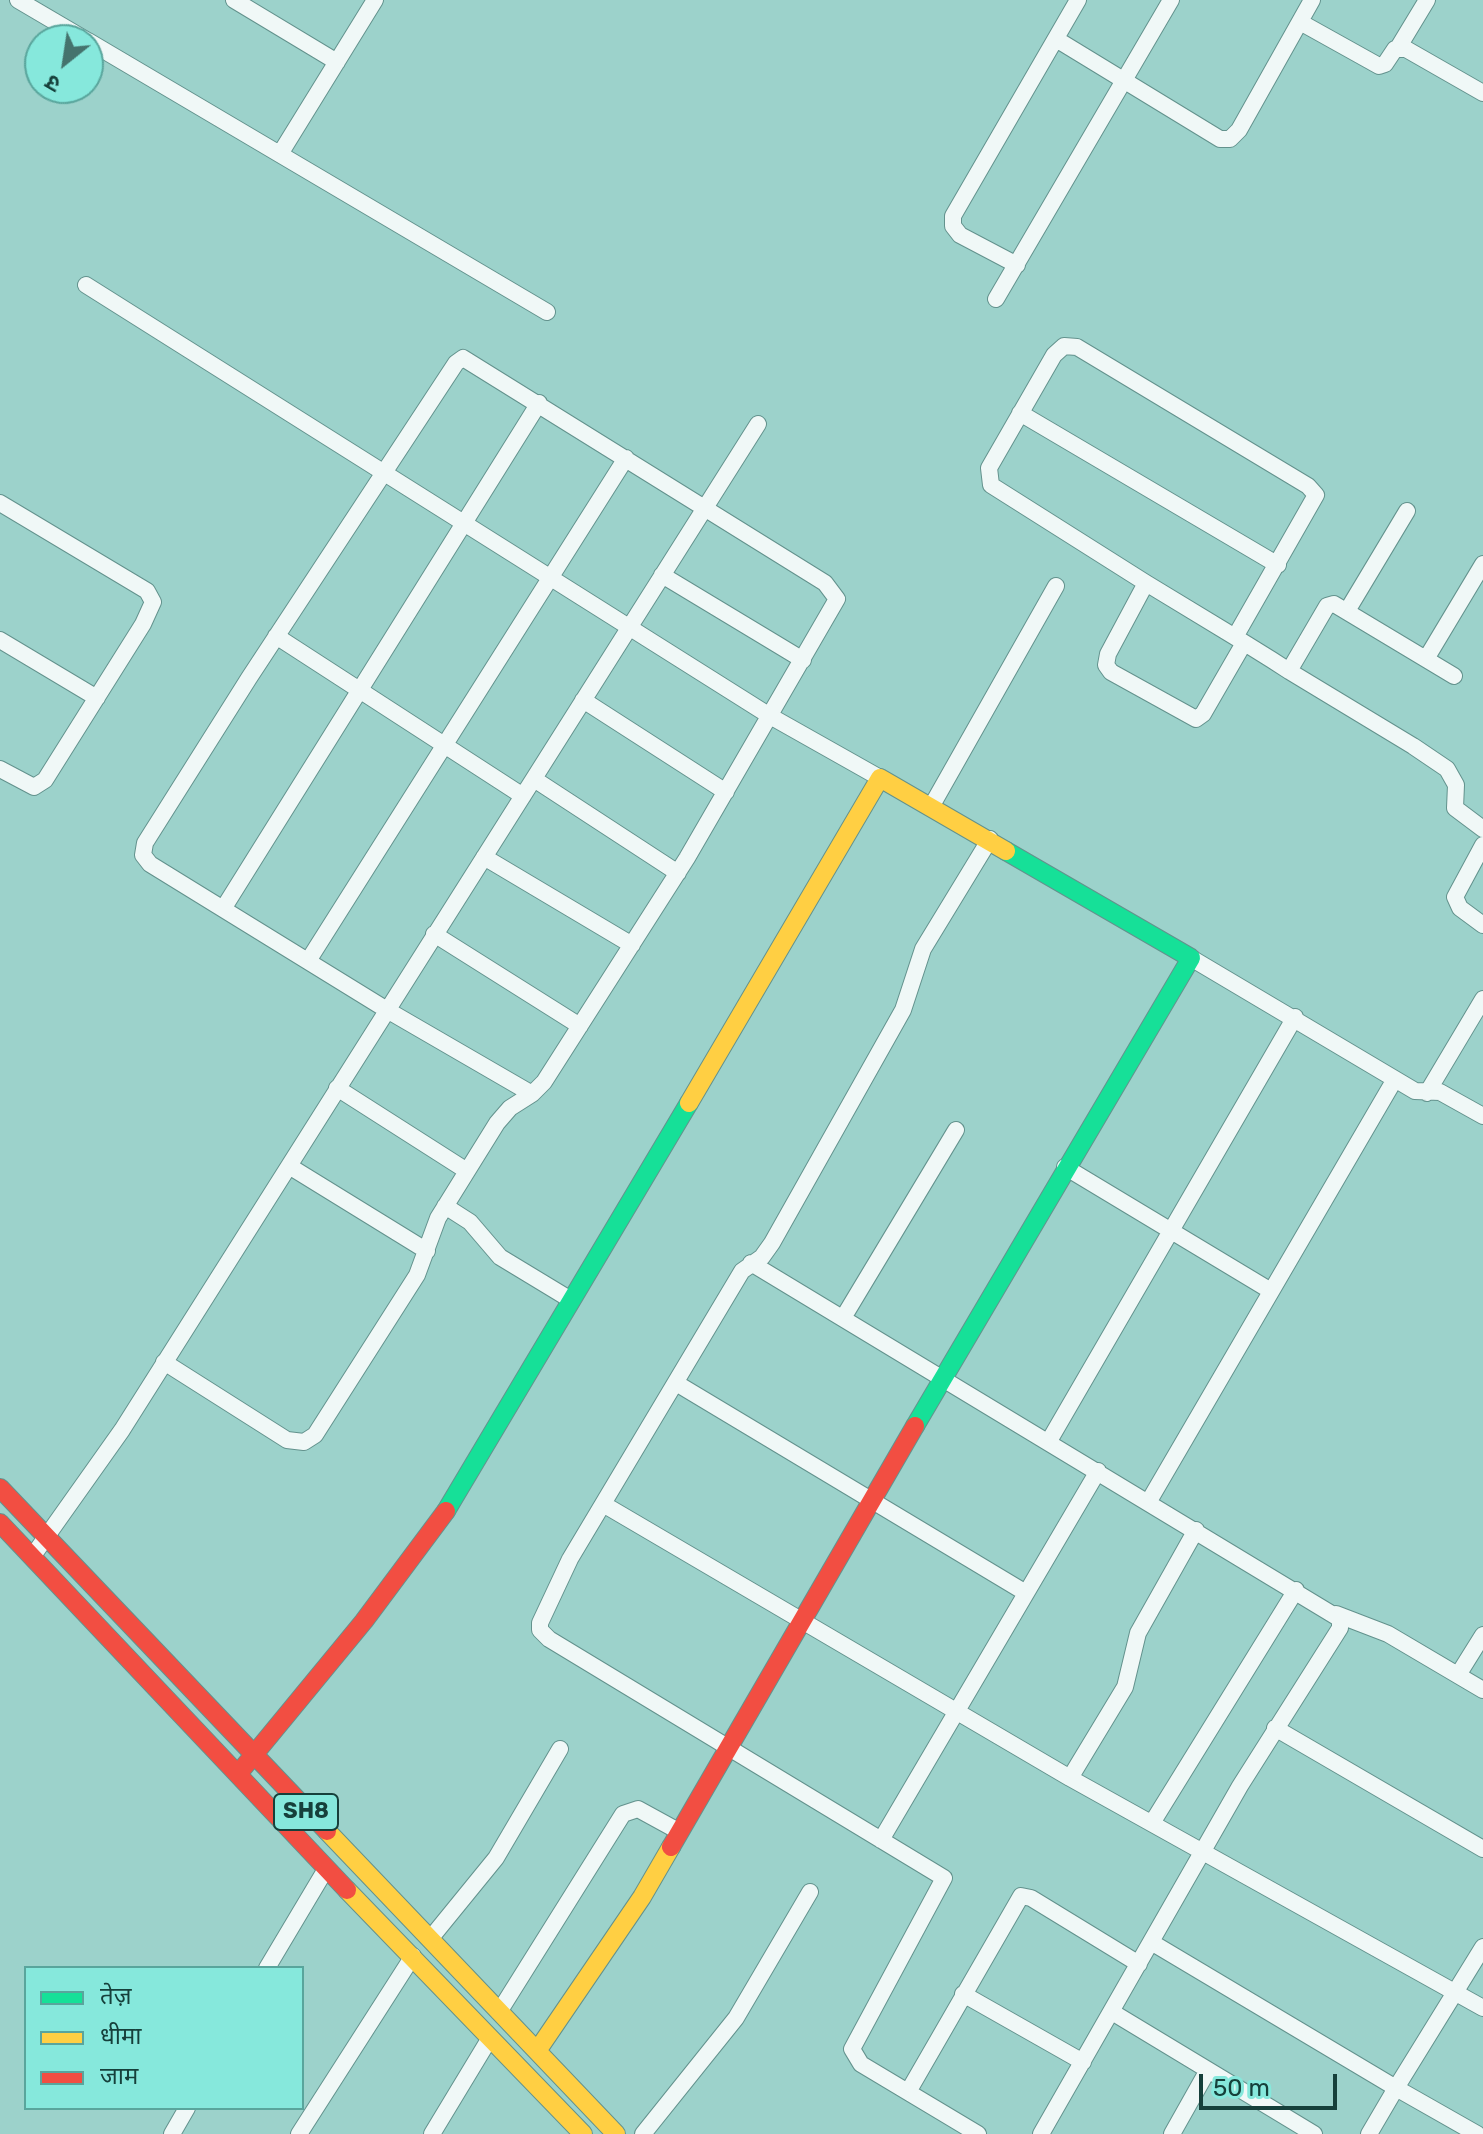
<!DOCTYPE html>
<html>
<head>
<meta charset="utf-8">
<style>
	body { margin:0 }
	#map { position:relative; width:1483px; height:2134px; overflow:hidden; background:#9cd2cb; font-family:Rubik,"Noto Sans Devanagari",sans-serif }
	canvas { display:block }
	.legend { position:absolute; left:24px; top:1966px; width:280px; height:144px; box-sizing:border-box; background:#86e8dc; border:2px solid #59a59c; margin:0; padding:10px 14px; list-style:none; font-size:24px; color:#16403b }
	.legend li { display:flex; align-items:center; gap:16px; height:40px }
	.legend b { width:40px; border:2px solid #59a59c }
	.north { position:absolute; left:24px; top:24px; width:80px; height:80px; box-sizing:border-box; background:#86e8dc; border:2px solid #59a59c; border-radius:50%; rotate:210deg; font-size:22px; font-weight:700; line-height:32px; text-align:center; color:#16403b }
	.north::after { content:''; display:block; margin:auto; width:28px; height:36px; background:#45736d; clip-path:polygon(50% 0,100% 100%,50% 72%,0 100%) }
	.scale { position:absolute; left:1199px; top:2074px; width:138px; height:36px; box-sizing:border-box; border:4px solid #16403b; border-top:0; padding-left:10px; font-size:24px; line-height:28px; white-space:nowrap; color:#16403b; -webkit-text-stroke:6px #86e8dc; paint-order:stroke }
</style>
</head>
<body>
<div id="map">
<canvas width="1483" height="2134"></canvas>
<ul class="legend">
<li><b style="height:10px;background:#16e098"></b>तेज़</li>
<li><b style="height:10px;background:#ffcf43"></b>धीमा</li>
<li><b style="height:10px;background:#f24e42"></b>जाम</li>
</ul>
<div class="north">उ</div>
<div class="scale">50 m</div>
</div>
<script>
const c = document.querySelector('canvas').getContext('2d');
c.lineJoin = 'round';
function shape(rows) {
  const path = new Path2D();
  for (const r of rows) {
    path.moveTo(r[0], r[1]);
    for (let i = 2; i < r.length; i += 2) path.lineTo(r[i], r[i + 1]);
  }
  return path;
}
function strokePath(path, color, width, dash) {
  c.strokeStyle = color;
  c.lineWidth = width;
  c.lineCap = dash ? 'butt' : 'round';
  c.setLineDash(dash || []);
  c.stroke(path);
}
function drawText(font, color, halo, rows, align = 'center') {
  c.font = font + ' Rubik,sans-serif';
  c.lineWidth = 7;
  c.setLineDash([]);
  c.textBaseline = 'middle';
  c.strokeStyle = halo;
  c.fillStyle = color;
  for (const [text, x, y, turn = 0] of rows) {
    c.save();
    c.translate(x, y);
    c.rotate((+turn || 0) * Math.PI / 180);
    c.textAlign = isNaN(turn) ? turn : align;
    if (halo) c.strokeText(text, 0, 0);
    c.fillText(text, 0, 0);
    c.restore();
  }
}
const street = shape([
	[18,0,86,40],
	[234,0,337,62],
	[1300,22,1379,66,1385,64,1395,49,1406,49,1483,93],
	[1056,39,1220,139,1230,139,1239,130,1312,0],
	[88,41,547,312],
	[1398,48,1427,0],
	[280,154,375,0],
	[1017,265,960,235,953,226,953,216,1078,0],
	[86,285,770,716,880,778],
	[996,299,1171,0],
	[1020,413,1278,565],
	[0,503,147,591,153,602,143,624,45,780,34,787,0,769],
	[662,575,803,660],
	[1146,583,1108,654,1106,665,1111,672,1196,719,1203,714,1244,643],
	[1347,611,1407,511],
	[276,636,523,796],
	[1235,637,1316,495,1308,486,1077,347,1064,346,1054,355,989,468,991,485,1146,583,1235,637,1272,660,1289,671,1413,746,1447,769,1456,785,1455,808,1483,829],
	[0,640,97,698],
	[1426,659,1483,564],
	[1289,671,1327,606,1334,604,1454,676],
	[583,700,726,792],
	[534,779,678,873],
	[931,807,1056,586],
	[1483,845,1455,897,1460,908,1483,925],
	[484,857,632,945],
	[223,909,539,403],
	[434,934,580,1026],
	[1191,958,1415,1091,1440,1092,1483,1116],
	[308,961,626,458],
	[337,1088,467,1171],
	[1427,1093,1483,999],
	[289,1166,427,1251],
	[1065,1167,1271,1291],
	[445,1206,470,1222,500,1257,571,1300],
	[751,1263,1340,1619,1340,1628,1240,1786,1041,2134],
	[843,1318,956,1130],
	[164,1362,287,1440,304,1442,315,1435,417,1275,438,1218,497,1123,510,1108,532,1094,544,1082,687,858,837,599,825,583,463,358,456,363,249,678,145,843,143,855,150,864,387,1010,532,1094],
	[676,1383,1026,1593],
	[1049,1441,1295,1017],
	[1149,1501,1395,1079],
	[603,1504,1070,1778,1483,2008],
	[32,1557,122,1430,758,424],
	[1336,1614,1388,1634,1483,1690],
	[1458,1675,1483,1635],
	[1275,1728,1483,1849],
	[1070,1778,1125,1687,1138,1633,1196,1530],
	[1152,1823,1296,1590],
	[881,1840,1098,1471],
	[430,1939,496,1858,560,1749],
	[1151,1942,1396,2088,1369,2134],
	[267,1968,326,1869],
	[963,1994,1083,2062],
	[499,2012,623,1814,638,1809,680,1832],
	[1112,2012,1314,2134],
	[908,2092,1021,1896,1031,1898,1139,1964],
	[172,2134,187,2108],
	[299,2134,413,1956],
	[432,2134,490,2038],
	[643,2134,736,2018,810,1892],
	[978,2134,861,2064,852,2049,944,1878,549,1639,540,1630,540,1623,570,1559,742,1271,762,1257,772,1243,903,1010,923,949,990,839],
	[1172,2134,1208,2070],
	[1477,2134,1396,2088,1483,1947]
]);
const fast = shape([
	[915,1426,1191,958,1006,851],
	[446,1511,689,1103]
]);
const slow = shape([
	[689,1103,880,778,1006,851],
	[327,1831,616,2134],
	[347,1890,583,2134],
	[537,2051,642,1897,671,1847]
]);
const jam = shape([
	[0,1488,327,1831],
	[0,1523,347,1890],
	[238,1774,364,1621,446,1511],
	[671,1847,915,1426]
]);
const shields = [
	[306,1812,64]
];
const shieldNames = [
	["SH8",306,1812]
];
strokePath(street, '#63928d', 18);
strokePath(fast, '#63928d', 20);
strokePath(slow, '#63928d', 20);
strokePath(jam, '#63928d', 20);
strokePath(street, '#f0f8f7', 16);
strokePath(fast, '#16e098', 18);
strokePath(slow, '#ffcf43', 18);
strokePath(jam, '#f24e42', 18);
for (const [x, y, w] of shields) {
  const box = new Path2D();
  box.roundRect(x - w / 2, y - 18, w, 36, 6);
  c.fillStyle = '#86e8dc';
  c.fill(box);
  strokePath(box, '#16403b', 2);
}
drawText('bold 22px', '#16403b', null, shieldNames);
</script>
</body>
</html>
